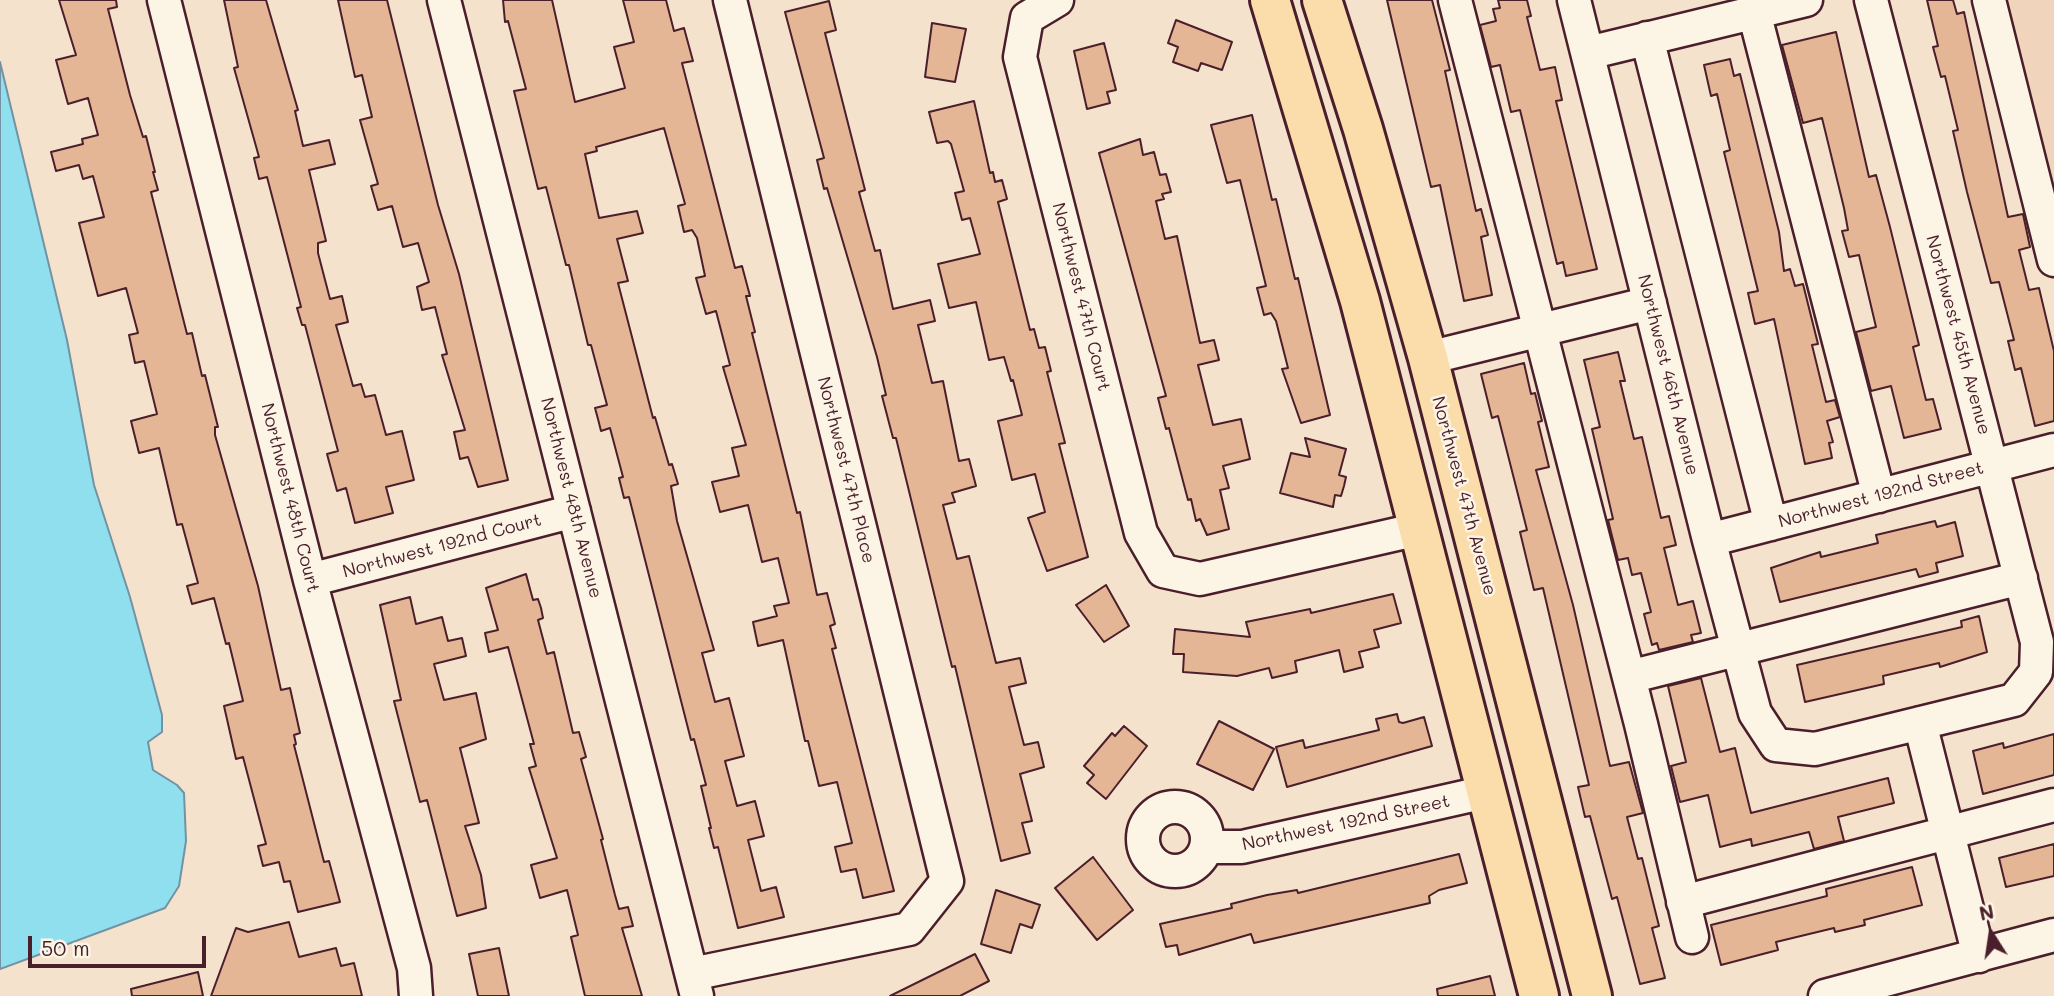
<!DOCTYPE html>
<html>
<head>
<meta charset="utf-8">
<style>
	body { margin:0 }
	#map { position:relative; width:2054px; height:996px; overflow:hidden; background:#f5e2cd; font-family:Mali,sans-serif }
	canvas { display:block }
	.north { position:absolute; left:1956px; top:898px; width:70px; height:70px; -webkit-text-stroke:5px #fcf5e5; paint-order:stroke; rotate:348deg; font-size:19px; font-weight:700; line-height:28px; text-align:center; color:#4a1f2b }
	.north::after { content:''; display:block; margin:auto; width:24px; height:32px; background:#4a1f2b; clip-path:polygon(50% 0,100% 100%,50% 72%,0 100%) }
	.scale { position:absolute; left:28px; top:936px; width:178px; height:32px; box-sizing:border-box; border:4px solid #4a1f2b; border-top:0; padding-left:9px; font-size:21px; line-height:24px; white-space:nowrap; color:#4a1f2b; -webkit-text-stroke:5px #fcf5e5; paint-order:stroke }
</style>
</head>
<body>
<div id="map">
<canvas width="2054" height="996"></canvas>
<div class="north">N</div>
<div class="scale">50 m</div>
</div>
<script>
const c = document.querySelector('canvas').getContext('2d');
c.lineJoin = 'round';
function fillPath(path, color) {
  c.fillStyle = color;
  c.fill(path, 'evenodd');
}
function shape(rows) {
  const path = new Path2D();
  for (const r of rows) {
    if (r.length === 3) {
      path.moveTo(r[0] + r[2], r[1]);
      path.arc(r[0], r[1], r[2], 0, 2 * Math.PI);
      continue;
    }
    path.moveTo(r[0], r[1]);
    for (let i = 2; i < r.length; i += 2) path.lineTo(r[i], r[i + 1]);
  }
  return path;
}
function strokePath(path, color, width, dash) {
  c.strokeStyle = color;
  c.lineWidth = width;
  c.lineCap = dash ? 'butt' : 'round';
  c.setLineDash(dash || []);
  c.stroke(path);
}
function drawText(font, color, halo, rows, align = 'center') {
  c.font = font + ' Mali,sans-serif';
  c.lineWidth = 5;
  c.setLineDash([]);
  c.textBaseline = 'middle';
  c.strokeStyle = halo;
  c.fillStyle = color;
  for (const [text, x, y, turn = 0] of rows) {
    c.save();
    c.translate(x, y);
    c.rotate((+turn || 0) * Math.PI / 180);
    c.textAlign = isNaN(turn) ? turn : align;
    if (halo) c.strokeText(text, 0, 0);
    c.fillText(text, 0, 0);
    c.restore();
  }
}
const built = shape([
	[2002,0,2054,0,2054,200]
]);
const water = shape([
	[0,62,67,340,94,485,130,597,162,715,162,732,148,742,153,770,177,785,184,793,186,841,179,886,165,908,0,969,0,62]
]);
const building = shape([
	[59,0,116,0,117,7,108,9,130,95,143,137,146,136,155,172,153,172,158,190,151,192,187,334,192,333,202,376,205,375,218,427,215,427,215,435,258,586,281,690,290,688,300,733,294,735,296,744,294,745,324,862,329,861,340,902,298,912,290,881,284,882,279,862,263,866,258,846,266,844,243,757,236,759,224,706,243,701,229,643,226,644,214,598,192,604,187,586,198,583,182,524,177,525,159,448,139,453,131,421,157,414,144,361,135,363,129,335,138,333,126,288,98,296,79,223,104,217,93,176,83,179,79,165,56,171,51,152,83,144,82,139,98,135,88,98,68,104,56,60,76,55,59,0],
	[224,0,266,0,298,110,295,111,303,146,329,140,335,164,309,170,326,241,318,243,318,253,330,299,342,296,348,322,336,325,353,386,361,384,365,397,375,395,386,435,402,431,414,480,386,487,393,513,355,523,346,488,337,491,327,454,338,451,305,325,302,325,297,308,301,307,267,177,259,179,254,158,259,157,234,68,238,67,224,0],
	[338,0,387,0,438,205,459,274,508,480,478,487,468,457,460,459,454,432,465,430,442,355,447,354,435,307,422,310,417,287,429,282,418,243,403,247,392,206,378,210,371,186,378,184,360,120,372,117,362,75,355,77,338,0],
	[503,0,552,0,575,102,625,88,614,47,634,42,623,0,666,0,674,31,684,28,693,61,682,63,735,268,742,266,750,296,746,296,755,332,752,333,797,513,800,512,817,595,827,593,835,624,830,626,836,648,832,649,894,891,863,898,856,869,841,872,835,847,852,843,837,782,819,786,808,741,805,741,783,640,758,646,753,622,777,616,774,606,789,603,778,558,762,562,748,505,720,512,712,482,739,476,732,448,746,445,723,367,730,365,716,311,706,314,696,278,705,276,697,238,692,230,684,232,678,206,685,204,664,128,596,147,597,151,585,154,599,218,637,211,643,233,617,239,628,281,618,283,653,418,655,417,669,465,672,464,678,484,671,486,677,521,714,650,702,653,715,702,729,698,744,756,725,761,737,806,755,801,764,836,748,840,761,891,776,887,784,917,738,928,718,847,714,848,709,828,711,828,701,786,706,785,694,739,691,740,629,497,624,498,619,478,623,477,610,428,601,431,598,419,595,408,607,405,591,345,588,345,569,265,566,265,546,187,538,189,514,91,526,89,508,21,505,22,503,0],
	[1387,0,1432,0,1450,70,1445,71,1476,211,1481,209,1488,235,1481,237,1492,295,1464,301,1440,185,1431,187,1387,0],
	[1498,0,1527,0,1531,16,1527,17,1540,70,1555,67,1562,100,1556,101,1597,269,1566,276,1563,262,1557,264,1520,110,1511,112,1500,65,1491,67,1480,25,1496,21,1493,9,1500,8,1498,0],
	[1927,0,1953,0,1957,14,1964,12,2008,217,2023,214,2030,247,2019,250,2029,290,2039,288,2054,351,2054,421,2035,426,2021,368,2015,370,2008,341,2014,340,1999,282,1991,283,1967,192,1953,131,1958,130,1945,76,1941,77,1933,47,1938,46,1927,0],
	[829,1,836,30,825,33,865,190,859,192,875,251,880,250,893,309,930,300,935,321,918,325,932,383,943,381,959,461,969,459,976,486,952,493,955,502,943,505,957,559,969,556,996,663,1020,658,1026,683,1009,687,1024,745,1038,742,1044,767,1020,774,1032,821,1022,823,1030,853,1001,861,955,666,952,667,896,438,893,438,882,396,886,395,877,357,827,188,824,189,817,160,824,158,785,12,829,1],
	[1176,20,1232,42,1222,70,1201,63,1198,71,1173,62,1178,47,1168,43,1176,20],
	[932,23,966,29,955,82,925,77,932,23],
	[1836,32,1869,177,1876,175,1890,227,1919,345,1913,347,1926,400,1933,399,1941,429,1904,438,1891,386,1871,391,1856,332,1876,327,1859,255,1849,257,1842,231,1848,230,1844,208,1822,118,1803,123,1782,45,1836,32],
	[1104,43,1116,90,1107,92,1110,103,1087,109,1074,51,1104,43],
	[1730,59,1734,76,1740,74,1779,232,1784,271,1790,269,1795,286,1803,284,1818,344,1812,345,1826,402,1835,400,1840,417,1827,421,1833,442,1829,443,1832,458,1805,464,1774,319,1755,324,1748,293,1758,291,1724,152,1730,150,1717,94,1711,96,1704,65,1730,59],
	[974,101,990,173,993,172,995,182,1002,180,1007,199,998,202,1030,330,1034,329,1039,348,1045,347,1051,371,1047,372,1065,443,1059,444,1088,557,1047,571,1028,518,1045,512,1035,474,1012,480,998,421,1022,415,1013,380,1011,381,1004,357,989,360,976,302,949,308,938,264,980,254,970,218,962,220,955,193,964,191,951,144,948,141,937,143,929,112,974,101],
	[1252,115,1272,200,1276,199,1295,279,1298,278,1330,415,1301,423,1282,369,1288,368,1276,321,1271,313,1264,315,1257,288,1266,286,1240,180,1227,183,1211,125,1252,115],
	[1140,139,1143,155,1154,152,1160,175,1166,174,1171,192,1162,194,1164,199,1156,201,1165,239,1177,236,1200,343,1214,340,1219,360,1198,365,1213,425,1241,419,1250,459,1223,466,1229,488,1220,490,1229,529,1207,535,1200,519,1196,521,1191,499,1188,500,1169,428,1166,429,1158,398,1166,396,1099,153,1140,139],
	[1618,352,1625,381,1620,381,1634,439,1642,437,1661,518,1669,516,1676,545,1664,548,1678,605,1693,601,1701,633,1691,635,1693,642,1659,650,1657,643,1652,645,1644,614,1651,612,1641,573,1632,575,1628,558,1618,560,1608,520,1613,519,1592,429,1600,427,1584,360,1618,352],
	[1524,363,1531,394,1535,393,1542,421,1538,422,1549,467,1536,470,1573,605,1610,766,1629,762,1643,813,1627,817,1638,859,1642,858,1659,926,1652,928,1665,978,1640,984,1617,897,1612,899,1590,816,1585,817,1578,787,1589,785,1543,588,1534,590,1520,532,1527,530,1498,416,1492,418,1481,374,1524,363],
	[1305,438,1346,449,1339,475,1346,477,1344,486,1341,496,1335,495,1333,507,1280,493,1291,453,1310,457,1305,438],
	[1935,521,1937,527,1955,522,1963,556,1936,563,1938,572,1919,577,1916,569,1780,602,1771,568,1820,552,1821,557,1878,543,1876,535,1935,521],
	[526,574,533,600,538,599,541,608,543,618,538,620,547,654,554,652,573,733,579,732,586,757,581,759,603,839,601,840,615,895,619,909,628,907,633,926,622,928,642,996,585,996,571,937,578,935,567,890,540,898,531,865,557,858,529,768,536,766,530,744,534,744,508,647,489,652,485,633,498,630,486,588,526,574],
	[1106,585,1129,626,1104,642,1076,605,1106,585],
	[1393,594,1401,623,1374,630,1379,647,1359,652,1363,667,1344,672,1339,650,1295,661,1297,672,1272,678,1269,668,1237,676,1183,672,1184,654,1173,654,1175,629,1250,637,1246,622,1310,609,1311,613,1393,594],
	[410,597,416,624,442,617,448,641,462,638,466,656,434,664,444,700,476,693,486,739,460,748,479,823,465,826,481,875,486,908,457,916,427,800,420,802,394,701,401,700,380,605,410,597],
	[1979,616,1987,652,1940,667,1939,663,1883,676,1884,684,1805,702,1797,665,1962,627,1961,621,1979,616],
	[1701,678,1720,752,1735,748,1751,813,1888,778,1894,803,1838,817,1844,841,1814,849,1809,832,1752,846,1751,839,1720,847,1708,795,1680,802,1671,766,1686,762,1668,686,1701,678],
	[1397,714,1399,722,1403,723,1424,717,1432,746,1287,787,1276,747,1303,740,1305,748,1379,730,1376,719,1397,714],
	[1219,721,1274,749,1253,790,1197,764,1219,721],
	[1124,726,1147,746,1106,799,1087,783,1094,775,1084,766,1112,733,1115,736,1124,726],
	[2054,734,2054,775,1983,794,1973,751,2003,743,2004,748,2054,734],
	[2054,844,2054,876,2006,887,1999,858,2054,844],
	[1459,854,1467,883,1439,890,1429,896,1430,903,1254,943,1251,934,1179,955,1177,945,1166,947,1160,924,1232,908,1231,904,1267,895,1297,890,1298,893,1459,854],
	[1093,857,1133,910,1097,940,1055,888,1093,857],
	[1912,867,1922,905,1864,920,1865,925,1835,932,1834,928,1776,942,1778,950,1721,965,1711,925,1827,896,1826,889,1912,867],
	[996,890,1040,905,1032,928,1020,924,1011,953,981,944,996,890],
	[289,922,299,957,336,948,341,966,354,963,362,996,211,996,236,928,248,932,289,922],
	[499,948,509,996,478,996,469,954,499,948],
	[975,954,989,981,960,996,890,996,975,954],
	[198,972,203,996,132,996,131,989,198,972],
	[1490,976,1495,996,1438,996,1437,989,1490,976]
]);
const minor = shape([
	[164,0,310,580,414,968,416,996],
	[444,0,697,996],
	[1057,0,1027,18,1020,57,1141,533,1163,571,1200,579,1419,529],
	[1455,0,1641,724,1692,937],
	[1574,0,1709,540,1755,713,1776,745,1815,749,2014,700,2036,672,2037,642,1871,0],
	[1989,0,2054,260],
	[1754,12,1879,496],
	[1647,38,1771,524],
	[1588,53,1806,0],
	[1428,358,1650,303],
	[1709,540,2054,450],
	[310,580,574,511],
	[1629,677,2021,578],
	[1920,723,1979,956],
	[1175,839,32],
	[1206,847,1242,847,1486,792],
	[1683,902,2054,805],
	[692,974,909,929,947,881,730,0],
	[1825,996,2054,935]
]);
const major = shape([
	[1270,0,1360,301,1539,996],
	[1322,0,1363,129,1428,358,1592,996]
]);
const streetNames = [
	["Northwest 47th Court",1081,297,76],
	["Northwest 45th Avenue",1958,335,75],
	["Northwest 46th Avenue",1668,375,76],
	["Northwest 47th Place",846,470,76],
	["Northwest 192nd Street",1881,495,-15],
	["Northwest 47th Avenue",1464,496,75],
	["Northwest 48th Court",290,498,76],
	["Northwest 48th Avenue",571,498,76],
	["Northwest 192nd Court",442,546,-15],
	["Northwest 192nd Street",1346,823,-12]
];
fillPath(built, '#f0d5bc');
fillPath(water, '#90dfef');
strokePath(water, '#7492a1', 2);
fillPath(building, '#e4b695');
strokePath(building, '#4a1f2b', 2);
strokePath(minor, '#4a1f2b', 37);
strokePath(major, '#4a1f2b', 44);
strokePath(minor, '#fcf5e5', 32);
strokePath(major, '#fbdcab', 38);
drawText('18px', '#4a1f2b', '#fcf5e5', streetNames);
</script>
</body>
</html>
